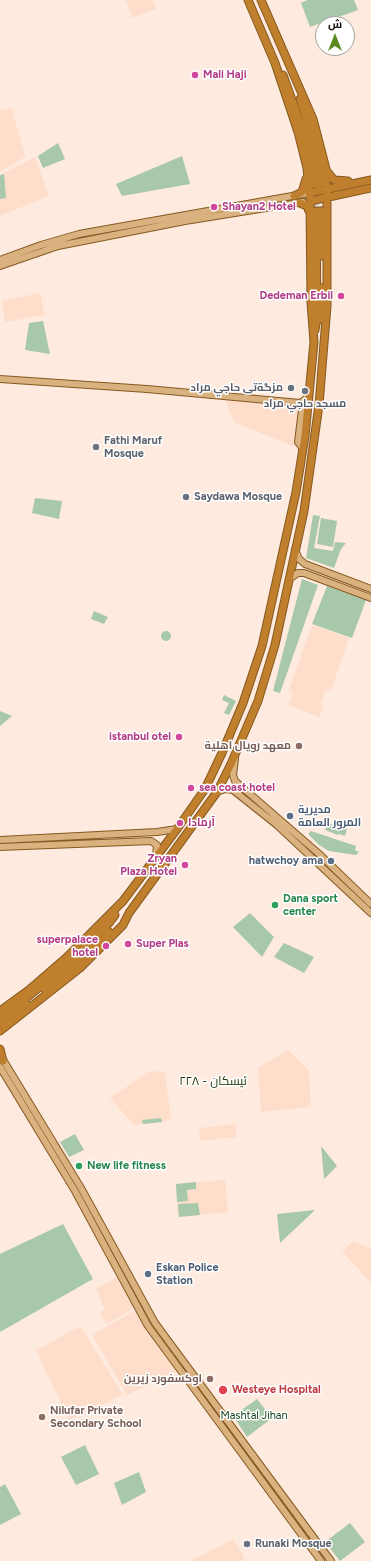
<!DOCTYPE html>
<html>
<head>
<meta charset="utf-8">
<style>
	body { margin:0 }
	#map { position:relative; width:371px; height:1561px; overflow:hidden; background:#feeade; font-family:Figtree,Cairo,sans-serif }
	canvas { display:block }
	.north { position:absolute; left:315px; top:16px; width:40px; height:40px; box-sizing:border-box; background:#fff; border:1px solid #a3a09e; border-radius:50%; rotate:0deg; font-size:11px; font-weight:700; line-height:16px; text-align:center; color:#1a120d }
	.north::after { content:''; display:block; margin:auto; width:14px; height:18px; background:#5b8b20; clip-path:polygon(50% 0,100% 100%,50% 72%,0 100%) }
</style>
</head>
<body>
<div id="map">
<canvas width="371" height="1561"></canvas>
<div class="north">ش</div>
</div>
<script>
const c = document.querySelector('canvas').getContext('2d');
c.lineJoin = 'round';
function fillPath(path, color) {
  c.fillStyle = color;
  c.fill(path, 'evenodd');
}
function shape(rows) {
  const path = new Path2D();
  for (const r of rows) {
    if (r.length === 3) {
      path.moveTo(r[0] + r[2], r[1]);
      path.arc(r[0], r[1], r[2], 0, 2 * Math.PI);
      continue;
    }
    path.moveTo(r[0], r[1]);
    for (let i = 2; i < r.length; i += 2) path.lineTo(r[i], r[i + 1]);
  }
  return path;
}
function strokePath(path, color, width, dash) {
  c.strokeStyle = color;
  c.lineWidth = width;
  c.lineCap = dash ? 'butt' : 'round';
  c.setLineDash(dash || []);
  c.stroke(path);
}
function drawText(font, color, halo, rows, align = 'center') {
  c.font = font + ' Figtree,Cairo,sans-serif';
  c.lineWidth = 3;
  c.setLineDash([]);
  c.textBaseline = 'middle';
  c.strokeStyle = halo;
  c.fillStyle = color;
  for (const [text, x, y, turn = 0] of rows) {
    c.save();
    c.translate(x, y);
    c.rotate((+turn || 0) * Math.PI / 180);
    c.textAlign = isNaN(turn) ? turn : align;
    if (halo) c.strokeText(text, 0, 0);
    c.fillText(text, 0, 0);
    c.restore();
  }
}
const built = shape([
	[126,0,152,0,156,9,132,18],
	[12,108,25,157,0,172,0,111],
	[35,157,49,196,0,216,0,175],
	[40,293,45,315,5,322,2,301],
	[225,399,299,408,295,447,234,422],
	[312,625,349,638,331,691,326,690,320,704,323,706,319,717,288,705,293,692,289,690],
	[288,1050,309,1071,311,1107,261,1112,258,1068],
	[150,1071,165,1072,171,1120,134,1125,110,1098],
	[235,1124,237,1137,200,1141,199,1128],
	[225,1180,228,1212,178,1217,176,1184],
	[354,1241,371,1249,371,1283,342,1251],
	[116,1277,134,1308,107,1324,100,1312,105,1309,96,1289],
	[134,1311,180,1370,127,1395,92,1335],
	[81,1326,123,1395,69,1420,36,1350],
	[233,1539,245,1558,241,1561,191,1561]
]);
const green = shape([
	[307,0,354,0,358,10,310,27,301,3],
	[58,143,65,159,43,168,38,156],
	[182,156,190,184,122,196,116,184],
	[4,174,6,198,0,199,0,175],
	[43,321,50,354,25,350,29,323],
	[35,498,62,501,59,519,32,513],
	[313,515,320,516,314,548,333,551,335,542,346,543,341,549,334,568,306,558],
	[321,518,337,521,333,547,317,544],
	[302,579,318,585,280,693,273,691],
	[327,586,366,600,352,638,312,624],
	[94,611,108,617,104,624,91,619],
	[166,636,5],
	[224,695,236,701,229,715,224,713,229,703,222,700],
	[0,711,12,716,0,726],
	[328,823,347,829,345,836,339,834,338,835,325,830],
	[311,831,356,846,355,850,359,852,356,855,329,851,319,845,308,834],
	[64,839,64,842,0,845,0,842],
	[250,913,274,937,262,957,233,927],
	[284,943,314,957,304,973,274,957],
	[161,1118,162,1122,143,1124,142,1120],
	[75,1134,84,1150,69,1157,60,1142],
	[321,1146,337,1166,323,1180,324,1178],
	[196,1182,196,1189,187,1190,188,1201,177,1202,176,1184],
	[198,1203,200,1215,179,1217,178,1204],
	[315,1210,280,1243,277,1214],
	[63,1224,93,1279,0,1332,0,1254],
	[257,1399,272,1418,247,1437,233,1416],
	[85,1445,99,1474,76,1485,61,1457],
	[139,1472,146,1492,122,1505,114,1483],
	[5,1484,21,1514,0,1525,0,1487],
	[350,1523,365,1542,340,1561,325,1542]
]);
const highwayTunnel = shape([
	[315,180,316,211],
	[321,185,321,211]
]);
const major = shape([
	[0,260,41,245,79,234,309,193],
	[0,266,58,246,185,221,303,202],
	[0,379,147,389,300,403,305,400,309,394],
	[300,403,302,410,298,442,303,449],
	[295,550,299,559,305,564,371,589],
	[289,579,298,573,304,573,371,598],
	[235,759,233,775,235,781,318,853,371,904],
	[217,792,225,789,233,790,277,825,371,913],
	[0,840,157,832,177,829],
	[0,847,151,841,157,845,156,856],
	[2,1058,81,1188,155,1323,331,1561],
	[0,1067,75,1191,148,1326,321,1561]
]);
const highway = shape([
	[283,75,310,150,315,180],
	[300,99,316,148,321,178],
	[326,170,334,180,348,181],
	[308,179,312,184,318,184,325,181,326,175],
	[309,193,371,180],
	[294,196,302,192,306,179],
	[310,201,371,188],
	[300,203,307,206,309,211],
	[321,256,321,211],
	[322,288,322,319],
	[315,330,317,317,316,211],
	[45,989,76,964,109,932],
	[0,1011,29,990,66,958,123,901,177,829,205,789,222,753,243,703,262,646,296,492,305,436,314,342,311,303,310,201,307,168,298,132,275,63,248,0],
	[0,1019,72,961,109,923,115,915],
	[0,1025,26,1004],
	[0,1031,80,968,123,925,129,913,217,792,231,764,258,701,275,645,304,511,319,405,327,306,327,206,326,169,313,119,261,0],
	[0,1049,3,1061]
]);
const markers = [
	[195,75,4,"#d1479c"],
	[214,207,4,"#d1479c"],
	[341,296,4,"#d1479c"],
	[291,388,4,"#6b7280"],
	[305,391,4,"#6b7280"],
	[96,447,4,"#6b7280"],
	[186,497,4,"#6b7280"],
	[179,737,4,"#d1479c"],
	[299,746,4,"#8d6e63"],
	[191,788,4,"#d1479c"],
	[290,816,4,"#5c6f8a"],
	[180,823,4,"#d1479c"],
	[331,861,4,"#5c6f8a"],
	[185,865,4,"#d1479c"],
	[275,905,4,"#2e9e5b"],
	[128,944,4,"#d1479c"],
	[106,946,4,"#d1479c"],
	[79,1166,4,"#2e9e5b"],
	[148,1274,4,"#5c6f8a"],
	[210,1379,4,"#8d6e63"],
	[223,1390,5,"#e0444e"],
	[42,1417,4,"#8d6e63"],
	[247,1544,4,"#6b7280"]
];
const hotelNames = [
	["Mali Haji",203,75],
	["Shayan2 Hotel",222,207],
	["Dedeman Erbil",333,296,"right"],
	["istanbul otel",171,737,"right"],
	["sea coast hotel",199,788],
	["آرمادا",188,823],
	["Zryan",177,859,"right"],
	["Plaza Hotel",177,872,"right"],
	["superpalace",98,940,"right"],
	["hotel",98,953,"right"],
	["Super Plas",136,944]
];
const worshipNames = [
	["مزگةتی حاجي مراد",283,388,"right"],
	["مسجد حاجي مراد",305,404,"center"],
	["Fathi Maruf",104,441],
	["Mosque",104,454],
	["Saydawa Mosque",194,497],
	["Runaki Mosque",255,1544]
];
const educationNames = [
	["معهد رويال اهلية",291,746],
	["اوكسفورد زيرين",202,1379],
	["Nilufar Private",50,1411,"left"],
	["Secondary School",50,1424,"left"]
];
const serviceNames = [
	["مديرية",298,810],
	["المرور العامة",298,823],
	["hatwchoy ama",323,861,"right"],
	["Eskan Police",156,1268],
	["Station",156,1281]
];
const leisureNames = [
	["Dana sport",283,899],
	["center",283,912],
	["New life fitness",87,1166]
];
const healthNames = [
	["Westeye Hospital",232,1390]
];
const parkNames = [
	["Mashtal Jihan",254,1416]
];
const neighbourhoodNames = [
	["ئیسکان - ٢٢٨",213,1081]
];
fillPath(built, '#fedecb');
fillPath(green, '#a7c8a9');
strokePath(highwayTunnel, '#dccabf', 7, [7, 3.5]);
strokePath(major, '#855921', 8);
strokePath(highway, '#855921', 9);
strokePath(major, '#d9b280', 6);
strokePath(highway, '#bf7f2c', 7);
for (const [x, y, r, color] of markers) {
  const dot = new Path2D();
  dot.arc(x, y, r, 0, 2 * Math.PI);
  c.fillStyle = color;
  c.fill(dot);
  strokePath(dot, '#fff', 1.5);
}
drawText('bold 11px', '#b23c85', '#fff', hotelNames, 'left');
drawText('bold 11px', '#5b616d', '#fff', worshipNames, 'left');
drawText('bold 11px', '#785e54', '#fff', educationNames, 'right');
drawText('bold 11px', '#4e5e75', '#fff', serviceNames, 'left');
drawText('bold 11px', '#27864d', '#fff', leisureNames, 'left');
drawText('bold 11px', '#be3a42', '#fff', healthNames, 'left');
drawText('11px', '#13421c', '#fff', parkNames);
drawText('12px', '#1a3100', '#fff', neighbourhoodNames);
</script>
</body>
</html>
